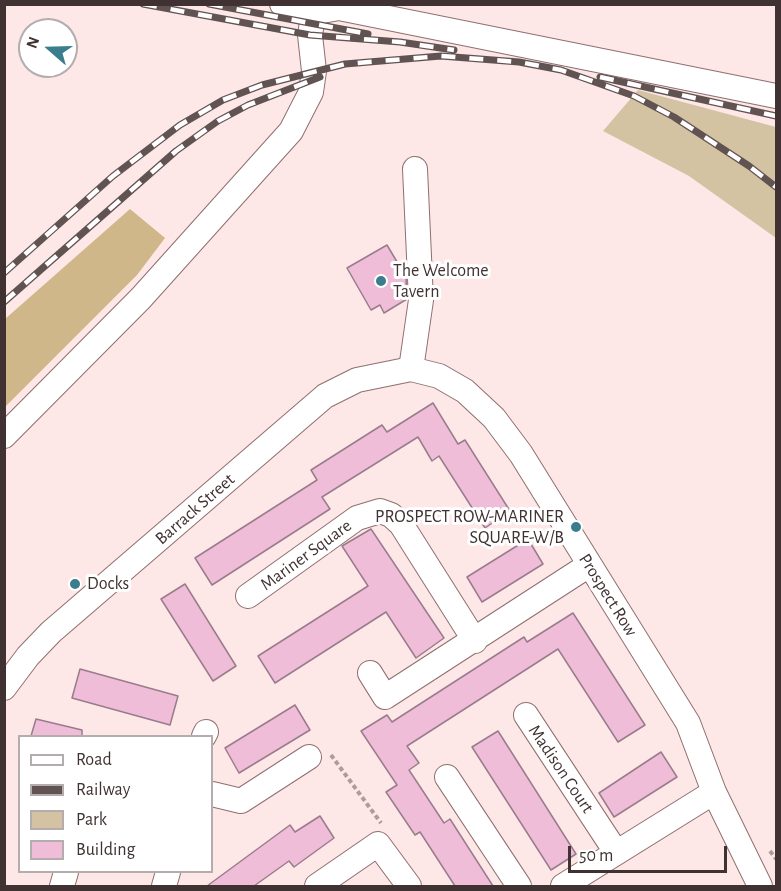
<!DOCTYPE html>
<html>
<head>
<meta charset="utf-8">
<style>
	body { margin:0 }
	#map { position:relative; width:781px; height:891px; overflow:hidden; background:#fee7e7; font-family:"Alegreya Sans",sans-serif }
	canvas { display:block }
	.frame { position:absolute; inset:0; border:6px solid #403232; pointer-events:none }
	.legend { position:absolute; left:18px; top:735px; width:195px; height:138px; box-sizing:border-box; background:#fff; border:2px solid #b3adad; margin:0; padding:8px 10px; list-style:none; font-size:18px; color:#403232 }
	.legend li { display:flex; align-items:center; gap:12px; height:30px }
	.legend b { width:30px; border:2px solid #b3adad }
	.north { position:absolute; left:18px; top:18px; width:60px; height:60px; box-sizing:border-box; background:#fff; border:2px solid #b3adad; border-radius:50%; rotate:290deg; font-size:16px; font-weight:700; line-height:24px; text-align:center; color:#403232 }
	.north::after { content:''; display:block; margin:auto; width:21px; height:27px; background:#3a7d8d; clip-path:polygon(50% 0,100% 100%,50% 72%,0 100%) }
	.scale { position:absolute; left:568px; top:846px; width:159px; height:27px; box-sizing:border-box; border:3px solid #403232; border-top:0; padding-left:8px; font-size:18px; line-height:21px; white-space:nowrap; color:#403232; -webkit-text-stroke:4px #fff; paint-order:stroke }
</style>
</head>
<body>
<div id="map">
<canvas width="781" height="891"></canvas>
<div class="frame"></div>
<ul class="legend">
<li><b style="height:8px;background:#fff"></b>Road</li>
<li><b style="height:8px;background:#625353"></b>Railway</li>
<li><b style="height:16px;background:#d4c3a2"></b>Park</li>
<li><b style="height:16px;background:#efbdd8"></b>Building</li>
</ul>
<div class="north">N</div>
<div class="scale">50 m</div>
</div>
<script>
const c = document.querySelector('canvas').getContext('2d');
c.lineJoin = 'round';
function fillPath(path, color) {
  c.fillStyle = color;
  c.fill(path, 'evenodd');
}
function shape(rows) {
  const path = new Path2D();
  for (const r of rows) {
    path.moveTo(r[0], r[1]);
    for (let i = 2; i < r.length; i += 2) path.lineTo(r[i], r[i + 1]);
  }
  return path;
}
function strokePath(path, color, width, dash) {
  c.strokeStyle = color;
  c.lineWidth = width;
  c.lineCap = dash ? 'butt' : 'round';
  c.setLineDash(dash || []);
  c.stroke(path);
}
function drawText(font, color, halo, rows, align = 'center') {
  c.font = font + ' "Alegreya Sans",sans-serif';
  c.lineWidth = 6;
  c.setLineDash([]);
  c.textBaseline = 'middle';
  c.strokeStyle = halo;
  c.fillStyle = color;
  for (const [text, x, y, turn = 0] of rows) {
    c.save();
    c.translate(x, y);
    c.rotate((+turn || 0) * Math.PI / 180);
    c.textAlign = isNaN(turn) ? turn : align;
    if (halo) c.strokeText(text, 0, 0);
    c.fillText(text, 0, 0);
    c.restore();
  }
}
const green = shape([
	[638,90,776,127,776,238,689,176,603,131]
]);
const forest = shape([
	[130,209,165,238,137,275,5,407,5,319]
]);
const building = shape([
	[387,245,406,277,407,299,384,313,380,305,371,310,347,268,387,245],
	[433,403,458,444,465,440,510,511,485,528,439,456,432,461,418,437,322,497,330,509,212,585,195,558,317,480,311,470,382,425,387,432,433,403],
	[371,529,444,638,416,658,386,612,275,683,258,656,368,586,342,546,371,529],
	[528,539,543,564,482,602,467,577,528,539],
	[185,584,236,666,213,681,161,599,185,584],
	[573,613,645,725,618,742,558,649,407,746,419,763,409,770,444,823,450,819,493,886,455,886,420,832,415,835,386,792,397,785,361,731,387,715,392,722,524,637,527,642,573,613],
	[80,669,178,696,170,725,72,698,80,669],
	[295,705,310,730,239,773,225,748,295,705],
	[36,719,82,730,82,736,31,736,36,719],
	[498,731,576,854,551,870,472,747,498,731],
	[661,752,677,777,614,817,599,793,661,752],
	[320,816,334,838,294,867,289,861,254,886,207,886,290,825,295,832,320,816]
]);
const path = shape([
	[331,755,381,823],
	[770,851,776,859]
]);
const minor = shape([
	[282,4,313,16],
	[411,369,421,300,415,169],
	[4,436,141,298,291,131,311,92,314,71,310,35,313,16,322,11,339,8,776,96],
	[248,596,357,518,380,511,391,515,401,524,475,641],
	[370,673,385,697,589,565],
	[4,688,28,656,51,632,325,396,357,380,411,369,439,376,465,391,494,418,521,454,688,723,714,792,760,886],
	[526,715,616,852],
	[204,736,206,732],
	[447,777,519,886],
	[212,794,241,801,309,757],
	[62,886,66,872],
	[164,886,168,872],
	[317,886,378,844,409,886],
	[563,886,714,792]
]);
const rail = shape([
	[143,4,310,35,400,42,454,50],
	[209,4,368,34],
	[600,77,776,116],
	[4,273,113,176,180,125,223,100,262,85,345,64,441,56,519,62,561,70,634,96,674,117,749,166,776,187],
	[4,302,176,151,218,121,248,105,320,77]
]);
const markers = [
	[381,281,6,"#3a7d8d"],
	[576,527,6,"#3a7d8d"],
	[75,584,6,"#3a7d8d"]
];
const poiNames = [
	["The Welcome",393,271],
	["Tavern",393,292],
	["PROSPECT ROW-MARINER",564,517,"right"],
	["SQUARE-W/B",564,538,"right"],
	["Docks",87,584]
];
const streetNames = [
	["Barrack Street",195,509,-41],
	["Mariner Square",306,555,-36],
	["Prospect Row",608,595,58],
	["Madison Court",561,769,56]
];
fillPath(green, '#d4c3a2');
fillPath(forest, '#cfb78a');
fillPath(building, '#efbdd8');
strokePath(building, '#997c8c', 1.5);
strokePath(minor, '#8f6f6f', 26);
strokePath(path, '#ae9b9b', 4, [4.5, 3]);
strokePath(minor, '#fff', 24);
strokePath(rail, '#625353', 7);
strokePath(rail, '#fff', 4.5, [14]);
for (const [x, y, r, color] of markers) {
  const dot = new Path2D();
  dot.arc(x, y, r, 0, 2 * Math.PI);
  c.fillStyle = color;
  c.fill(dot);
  strokePath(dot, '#fff', 2);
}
drawText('18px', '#403232', '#fff', poiNames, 'left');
drawText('18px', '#403232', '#fff', streetNames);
</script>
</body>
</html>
